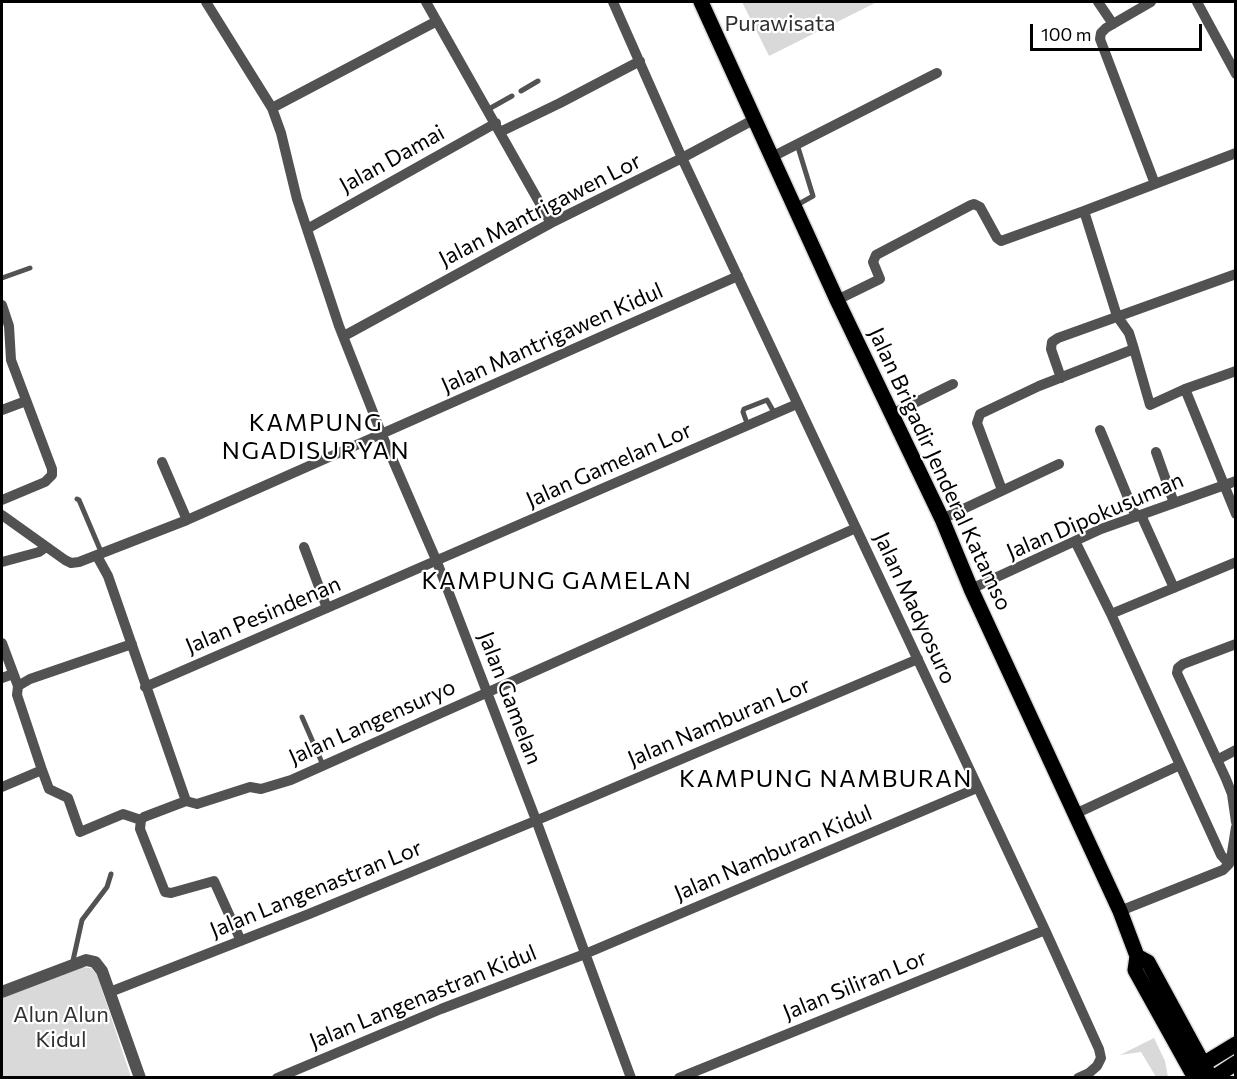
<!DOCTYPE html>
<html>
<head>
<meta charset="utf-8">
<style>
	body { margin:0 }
	#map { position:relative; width:1237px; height:1079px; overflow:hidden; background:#fff; font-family:Commissioner,sans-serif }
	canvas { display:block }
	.frame { position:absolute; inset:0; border:3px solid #000; pointer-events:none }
	.scale { position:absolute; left:1030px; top:24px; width:172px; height:27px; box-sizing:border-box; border:3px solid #000; border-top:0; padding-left:8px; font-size:18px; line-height:21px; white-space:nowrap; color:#000; -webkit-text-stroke:4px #fff; paint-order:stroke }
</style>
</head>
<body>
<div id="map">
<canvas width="1237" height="1079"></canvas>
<div class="frame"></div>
<div class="scale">100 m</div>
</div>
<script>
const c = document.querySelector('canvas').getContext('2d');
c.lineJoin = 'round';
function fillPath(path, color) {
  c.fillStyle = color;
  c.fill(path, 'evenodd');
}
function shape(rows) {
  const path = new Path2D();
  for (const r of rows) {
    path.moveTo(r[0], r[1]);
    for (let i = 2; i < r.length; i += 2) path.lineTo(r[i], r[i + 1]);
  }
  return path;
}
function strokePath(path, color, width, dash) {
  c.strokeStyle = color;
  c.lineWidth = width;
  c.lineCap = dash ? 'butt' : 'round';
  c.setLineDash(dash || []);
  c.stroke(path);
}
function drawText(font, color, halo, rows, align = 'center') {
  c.font = font + ' Commissioner,sans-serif';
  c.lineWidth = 4.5;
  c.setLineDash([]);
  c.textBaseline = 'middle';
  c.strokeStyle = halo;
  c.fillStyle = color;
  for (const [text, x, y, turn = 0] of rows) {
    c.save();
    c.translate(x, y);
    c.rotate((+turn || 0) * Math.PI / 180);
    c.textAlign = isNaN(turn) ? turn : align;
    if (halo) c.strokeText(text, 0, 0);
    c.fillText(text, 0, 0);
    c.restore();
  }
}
const green = shape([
	[742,2,877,2,769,56],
	[81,967,91,968,97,975,131,1077,2,1078,2,997],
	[1154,1038,1165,1061,1168,1077,1156,1077,1141,1052,1120,1055]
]);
const service = shape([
	[521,91,538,81],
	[487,110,512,96],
	[797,205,813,196,797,144],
	[2,278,30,268],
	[748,426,743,412,744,409,767,400,775,414],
	[77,499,79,500,102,554],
	[302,717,323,765],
	[72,965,82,920,107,887,111,874]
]);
const minor = shape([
	[206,2,272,108,281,133,297,199,339,326,382,435,437,562,536,820,631,1078],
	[426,2,551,223],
	[613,2,682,158,1045,930,1099,1049,1101,1058,1097,1066,1089,1073,1078,1078],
	[1098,2,1113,24],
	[1151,2,1106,28,1101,33,1100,39,1155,184],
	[1197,2,1236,74],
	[272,108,437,21],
	[500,132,560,103,640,61],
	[1236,153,1084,211,1117,316,1129,333,1134,349,1150,405,1185,389,1236,371],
	[772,157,937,73],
	[307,229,496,123],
	[837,300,880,279,873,262,876,255,971,205,974,204,980,207,997,238,1001,241,1084,211],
	[2,305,9,326,11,360,52,469,52,475,45,482,2,500],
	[344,336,551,223,682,158,755,119],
	[1061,378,1051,349,1052,342,1058,338,1236,274],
	[1185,389,1236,514],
	[2,410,26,401],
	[892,414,953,384],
	[1100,430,1136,517],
	[1156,452,1174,503],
	[162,462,187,520],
	[1002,490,977,423,980,414,1039,386,1134,349],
	[2,515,65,560,71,563,79,562,187,520,738,276],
	[1141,515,1174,588],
	[942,519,1059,464],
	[1075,541,1111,614,1221,855,1229,864],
	[304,547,327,608],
	[97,556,108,576,186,801],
	[2,562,39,552,46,547],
	[971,589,1101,529,1236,481],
	[1111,614,1236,562],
	[2,643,18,686,17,695,42,770,2,787],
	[1236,644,1183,664,1178,668,1177,673,1226,779,1232,794,1236,822],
	[2,678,13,674],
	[18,686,30,679,132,644],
	[145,687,797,404],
	[1217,760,1236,750],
	[42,770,49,789,68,798,80,832,123,814,141,820],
	[1075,814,1180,765],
	[1120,911,1223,870,1229,864,1231,859,1236,827],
	[241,941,214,881,171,893,165,892,140,829,141,820,144,817,186,801,197,804,250,787,261,789,291,780,856,528],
	[110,992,309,914,547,816,918,659],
	[277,1078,441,1009,585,954,977,788],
	[679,1078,1045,930]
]);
const tertiary = shape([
	[2,992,86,960,95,962,102,971,140,1078]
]);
const primary = shape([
	[701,2,837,300,942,519,971,589,1120,911,1137,956,1135,970,1195,1078],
	[1137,956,1148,962,1211,1078],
	[1195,1069,1236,1044],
	[1213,1078,1236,1063]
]);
const parkNames = [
	["Purawisata",780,24],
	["Alun Alun",61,1015],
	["Kidul",61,1040]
];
const streetNames = [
	["Jalan Damai",392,159,-29],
	["Jalan Mantrigawen Lor",540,210,-27],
	["Jalan Mantrigawen Kidul",552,338,-24],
	["Jalan Gamelan Lor",609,465,-24],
	["Jalan Brigadir Jenderal Katamso",940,469,65],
	["Jalan Dipokusuman",1095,516,-23],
	["Jalan Madyosuro",915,608,65],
	["Jalan Pesindenan",263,615,-23],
	["Jalan Gamelan",510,698,69],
	["Jalan Langensuryo",372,722,-24],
	["Jalan Namburan Lor",719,722,-23],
	["Jalan Namburan Kidul",773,853,-23],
	["Jalan Langenastran Lor",316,889,-22],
	["Jalan Siliran Lor",855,985,-22],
	["Jalan Langenastran Kidul",423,997,-22]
];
const neighbourhoodNames = [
	["KAMPUNG",316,423],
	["NGADISURYAN",316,451],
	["KAMPUNG GAMELAN",557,581],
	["KAMPUNG NAMBURAN",826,779]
];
fillPath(green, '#d9d9d9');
strokePath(primary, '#dbdbdb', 18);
strokePath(service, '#525252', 5);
strokePath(minor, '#525252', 10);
strokePath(tertiary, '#525252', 12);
strokePath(primary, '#000', 15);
drawText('22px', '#303030', '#fff', parkNames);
drawText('22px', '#000', '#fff', streetNames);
c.letterSpacing = '1.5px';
drawText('24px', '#000', '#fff', neighbourhoodNames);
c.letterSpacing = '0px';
</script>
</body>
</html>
